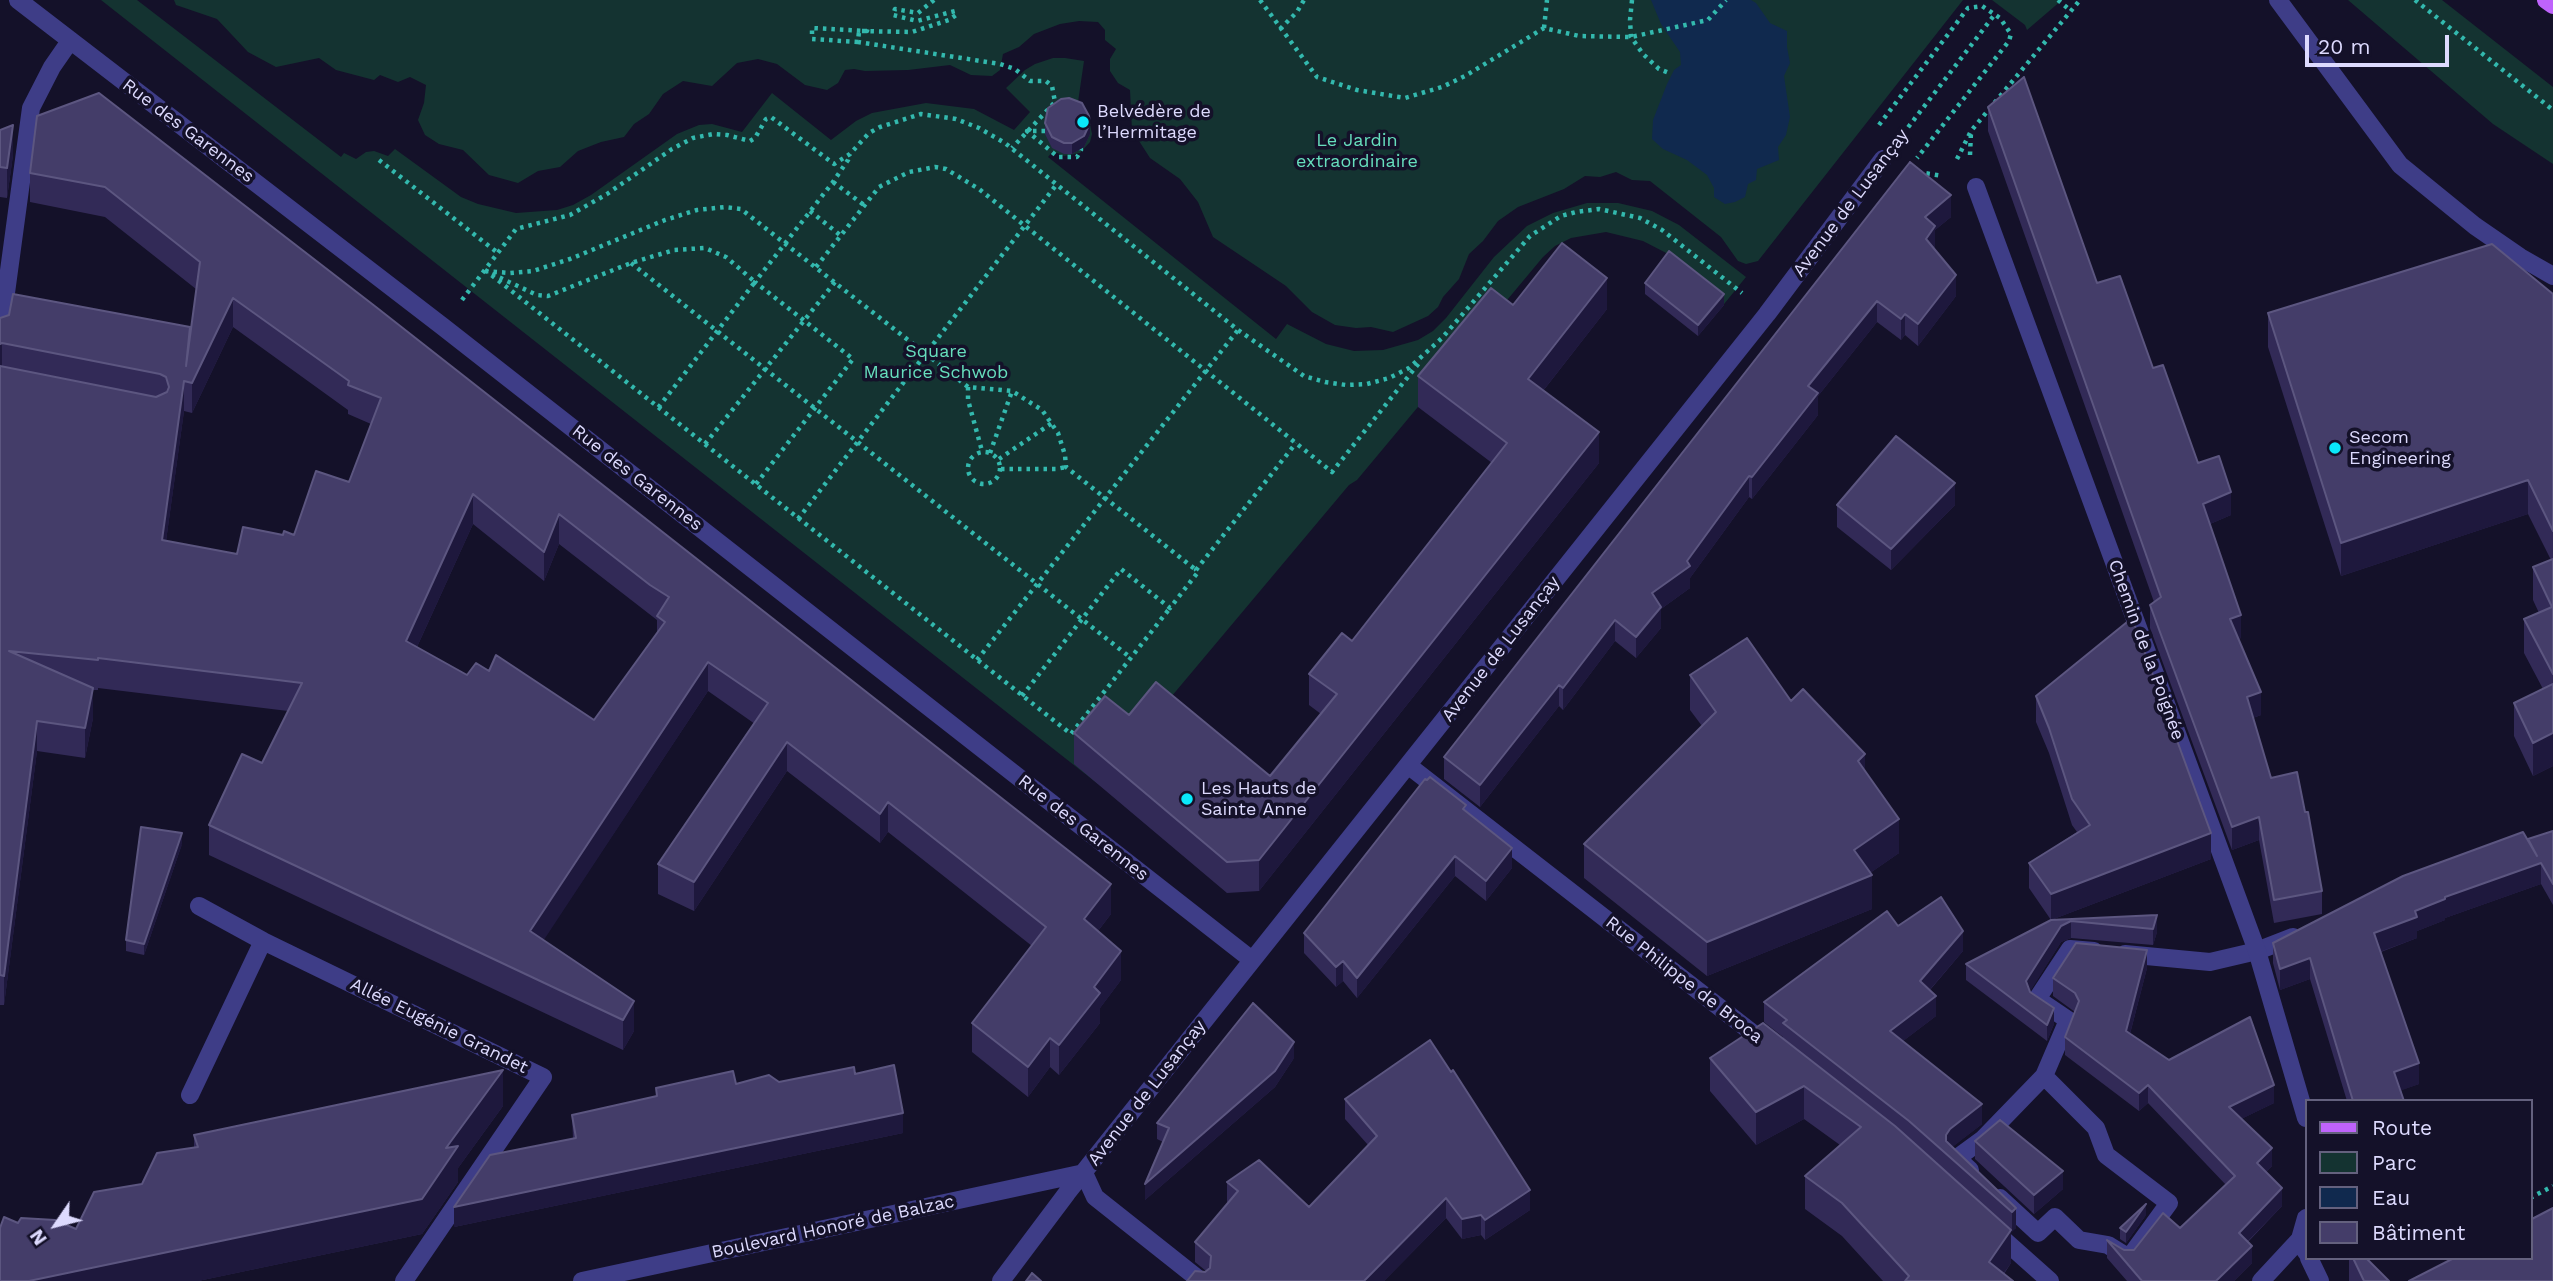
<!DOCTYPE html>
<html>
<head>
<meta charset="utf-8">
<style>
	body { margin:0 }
	#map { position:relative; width:2553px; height:1281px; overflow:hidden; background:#141129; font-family:"Work Sans",sans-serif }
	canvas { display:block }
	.legend { position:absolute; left:2305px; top:1099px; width:228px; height:161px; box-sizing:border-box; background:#141129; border:2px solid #64617e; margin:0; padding:9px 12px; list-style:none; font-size:21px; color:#dddafe }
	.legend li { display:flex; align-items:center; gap:14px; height:35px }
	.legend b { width:35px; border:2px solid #64617e }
	.north { position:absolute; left:21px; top:1190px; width:70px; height:70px; -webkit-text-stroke:5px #141129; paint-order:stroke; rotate:235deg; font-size:19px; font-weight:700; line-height:28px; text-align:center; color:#dddafe }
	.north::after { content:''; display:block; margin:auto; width:24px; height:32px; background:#dddafe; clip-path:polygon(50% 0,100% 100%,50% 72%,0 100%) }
	.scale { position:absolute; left:2305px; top:35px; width:144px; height:32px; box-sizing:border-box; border:4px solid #dddafe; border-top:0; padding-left:9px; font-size:21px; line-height:24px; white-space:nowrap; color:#dddafe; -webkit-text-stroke:5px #141129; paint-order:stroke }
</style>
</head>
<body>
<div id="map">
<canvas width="2553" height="1281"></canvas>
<ul class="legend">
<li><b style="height:9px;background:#bf63fc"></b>Route</li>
<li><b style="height:19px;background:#143331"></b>Parc</li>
<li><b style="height:19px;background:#10294e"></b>Eau</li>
<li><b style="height:19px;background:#443d69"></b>Bâtiment</li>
</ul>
<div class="north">N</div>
<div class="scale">20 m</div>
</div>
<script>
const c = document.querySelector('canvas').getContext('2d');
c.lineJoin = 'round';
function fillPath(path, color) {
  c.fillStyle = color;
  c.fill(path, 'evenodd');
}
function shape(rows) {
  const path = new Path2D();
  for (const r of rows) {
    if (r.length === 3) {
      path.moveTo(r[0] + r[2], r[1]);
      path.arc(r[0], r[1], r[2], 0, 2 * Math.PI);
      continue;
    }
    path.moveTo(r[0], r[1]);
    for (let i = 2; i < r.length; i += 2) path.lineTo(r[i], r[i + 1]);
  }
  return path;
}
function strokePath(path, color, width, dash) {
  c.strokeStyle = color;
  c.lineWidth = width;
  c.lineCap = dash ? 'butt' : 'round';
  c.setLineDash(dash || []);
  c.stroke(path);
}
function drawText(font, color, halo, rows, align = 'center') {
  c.font = font + ' "Work Sans",sans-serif';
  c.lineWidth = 7;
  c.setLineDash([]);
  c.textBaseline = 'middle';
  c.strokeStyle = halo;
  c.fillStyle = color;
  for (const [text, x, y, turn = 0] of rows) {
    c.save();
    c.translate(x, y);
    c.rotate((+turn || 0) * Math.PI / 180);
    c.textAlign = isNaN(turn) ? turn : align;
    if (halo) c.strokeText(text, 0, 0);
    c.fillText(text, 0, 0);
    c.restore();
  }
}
const green = shape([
	[101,0,137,0,341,157,344,153,356,159,366,152,374,151,388,156,395,149,461,197,478,204,516,213,557,210,573,205,591,195,677,134,699,125,712,124,742,132,772,93,831,140,856,121,872,113,926,103,974,109,1014,130,1030,112,1006,88,1025,70,1035,64,1053,58,1065,58,1084,61,1077,109,1089,119,1092,134,1090,142,1080,153,1064,156,1053,151,1048,157,1276,339,1287,324,1326,344,1354,351,1383,350,1418,340,1433,331,1446,318,1494,257,1527,226,1553,213,1587,203,1618,203,1652,211,1679,225,1746,277,1716,314,1672,256,1643,241,1606,232,1571,238,1555,246,1543,257,1357,480,1349,485,1098,784],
	[174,0,1963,0,1758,261,1746,264,1738,261,1721,237,1650,181,1632,180,1616,172,1600,177,1585,176,1564,189,1518,207,1498,221,1483,241,1469,254,1459,279,1443,297,1438,307,1428,316,1393,332,1371,327,1356,328,1335,325,1312,312,1286,286,1213,237,1198,202,1180,179,1150,158,1132,130,1130,90,1118,83,1110,71,1110,59,1116,49,1105,40,1105,30,1098,22,1079,21,1060,24,1034,34,1019,47,1003,54,1000,70,992,76,971,75,950,65,908,70,865,71,854,69,845,70,838,83,827,90,805,85,777,64,758,59,737,63,712,86,683,81,663,94,649,114,634,124,624,137,601,142,578,151,560,167,538,171,518,183,489,175,463,150,439,144,425,135,418,120,424,103,426,85,410,77,398,82,380,75,374,80,336,70,319,58,276,67,248,52,217,19,176,5],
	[1992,0,2062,0,2027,30,2025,25],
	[2348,0,2442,0,2553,87,2553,164,2493,124]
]);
const water = shape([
	[1651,0,1751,0,1756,3,1770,23,1787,31,1787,47,1790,63,1784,76,1790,117,1786,135,1778,147,1779,160,1757,169,1756,180,1748,184,1745,197,1735,202,1725,204,1714,197,1714,188,1707,175,1687,160,1663,149,1652,139,1653,120,1667,84,1674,70,1681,65,1680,52,1661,24]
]);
const path = shape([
	[934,0,918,13,895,9,893,15,917,21,955,11,956,15,949,20,912,32,859,31,858,42,1000,64,1015,69,1030,81,1046,81,1052,86,1055,102,1012,148],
	[1260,0,1317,77,1357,90,1405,98,1442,87,1465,76,1544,28,1579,36,1631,37,1708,20,1726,0],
	[1632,0,1630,20,1631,37,1643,54,1659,69,1669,73],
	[2058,0,2071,11],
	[2415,0,2553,110],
	[1544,28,1547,0],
	[1280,29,1297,12,1304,0],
	[858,42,812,39,812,28,867,31,868,26],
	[1879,125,1968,8,1982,6,2000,18,2011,34,2009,41,1917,158],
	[1045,131,1027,131,1058,157,1077,157,1081,150,1080,143],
	[1903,134,1995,14],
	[1970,155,1971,132],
	[1957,159,1971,131,2080,0],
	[379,160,498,253],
	[1918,172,1943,176],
	[833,182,864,205],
	[810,211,840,235],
	[631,263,1131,658],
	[816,267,879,187,909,172,935,167,946,169,979,189,1332,472,1419,363],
	[485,270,1071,734,1170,608],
	[485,271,510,273,533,271,570,259,665,220,697,210,725,207,741,209,968,387,1012,391,1042,410,1058,433,1065,455,1066,467,1196,570],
	[492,274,537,295,548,296,631,263,674,250,705,248,726,257,755,282,658,408],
	[462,300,516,229,570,215,607,194,672,149,693,138,713,134,727,135,750,141,755,138,766,119,771,117,834,164,850,154,869,133,880,127,921,114,956,119,979,128,1005,143,1238,330,1304,376,1325,382,1346,385,1367,384,1389,378,1409,368,1442,338,1530,236,1561,216,1576,212,1599,209,1640,218,1662,230,1742,293],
	[968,387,968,400,982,451],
	[705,444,835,282],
	[984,468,16],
	[990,453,1012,391],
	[999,459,1052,423],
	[1001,469,1056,469,1066,467],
	[756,484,853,359,755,282,833,182,848,160,850,154],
	[798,519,1057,184],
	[977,660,1238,330],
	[1022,696,1121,569,1170,608,1198,572,1196,570,1296,443],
	[2530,1198,2553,1186]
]);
const lane = shape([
	[199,906,263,941],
	[2125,954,2210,962,2257,951,2293,937],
	[190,1095,263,941,543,1077,404,1281],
	[1970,1170,1957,1158,1983,1139,2044,1076,2068,1020,2037,999,2070,949,2094,951],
	[2000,1198,2038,1233,2055,1217,2079,1240,2108,1245,2129,1258,2169,1203,2106,1155,2096,1128,2044,1076]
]);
const street = shape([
	[18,0,442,326,1252,960],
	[2278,0,2400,165,2475,226,2520,257,2553,276],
	[1976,187,2257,951,2306,1118],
	[0,337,31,108,52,67,70,41],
	[1409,766,1768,1045],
	[1084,1173,1095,1197,1201,1281],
	[2306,1218,2300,1239,2306,1252],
	[1995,1232,2050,1281],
	[2309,1258,2320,1281],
	[582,1281,1084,1173],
	[1001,1281,1067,1193,1767,314,1883,159],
	[2261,1281,2300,1239,2306,1238]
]);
const primary = shape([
	[2546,0,2553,5]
]);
const wall = shape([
	[1988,107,2097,283,2153,368,2198,463,2231,515,2210,524,2241,638,2238,639,2261,715,2253,718,2271,778,2322,891,2322,914,2274,923,2259,840,2232,850,2150,628,2150,605,2154,602,1988,131],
	[37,116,1111,914,1098,931,1121,980,1100,1008,1100,1023,1059,1075,1050,1067,1028,1097,972,1052,972,1023,1032,946,888,832,880,843,787,771,694,911,658,894,658,864,755,724,708,691,543,940,634,1031,623,1050,209,855,209,825,262,763,288,711,98,688,98,690,93,690,93,718,85,758,37,751,4,1005,0,1005,0,318,190,335,196,289,105,217,30,202,30,173],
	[233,327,348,410,348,414,371,424,349,482,294,535,283,535,237,554,166,541,184,411,192,413],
	[473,524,544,581,559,544,657,620,657,633,594,720,489,671,467,675,417,647],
	[1045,123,1090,134,1084,147,1072,154,1064,154,1052,148,1045,134],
	[0,130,13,155,7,198,0,197],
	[1910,162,1951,217,1935,230,1935,248,1934,249,1956,296,1918,346,1905,335,1901,340,1877,322,1818,396,1818,415,1752,499,1749,497,1690,578,1690,588,1661,609,1661,628,1636,658,1615,641,1563,710,1559,706,1480,807,1444,779,1444,757],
	[1645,283,1724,305,1698,336,1645,294],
	[2553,294,2553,766,2533,776,2514,736,2514,703,2543,689,2524,653,2524,619,2539,613,2533,600,2533,567,2551,560,2528,514,2341,576,2268,347,2268,313],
	[1513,305,1607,309,1543,391,1599,463,1259,891,1227,893,1074,764,1074,733,1129,715,1270,776,1321,714,1309,705,1309,674,1352,641,1492,463,1418,407,1418,376],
	[1837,505,1955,505,1891,570,1837,527],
	[1690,675,1791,701,1865,770,1899,853,1870,873,1872,909,1707,976,1584,878,1584,844,1702,726,1690,710],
	[2036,696,2211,859,2051,920,2029,888,2029,863,2077,832,2072,825,2049,753,2036,722],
	[1466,811,1512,868,1486,901,1455,876,1357,998,1343,981,1336,987,1304,953,1304,933],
	[2553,831,2553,905,2541,884,2445,918,2445,920,2417,931,2417,938,2381,952,2419,1084,2401,1090,2404,1101,2347,1101,2310,979,2280,990,2273,963,2273,943,2528,840],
	[182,844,144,955,126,951,126,940],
	[2157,915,2157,932,2153,945,2071,938,2061,942,2030,991,2054,1024,2047,1041,1966,980,1966,964,2051,920],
	[1898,926,1963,951,1930,990,1936,1016,1903,1041,1982,1124,1952,1147,2016,1208,2016,1228,2011,1231,2011,1263,2004,1274,2013,1281,1883,1281,1842,1236,1805,1209,1805,1176,1840,1145,1804,1119,1756,1145,1710,1091,1710,1058,1783,1039,1783,1037,1764,1022,1764,1002],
	[2147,968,2130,1034,2169,1060,2274,1103,2241,1119,2272,1166,2266,1172,2282,1206,2248,1242,2252,1263,2234,1281,2127,1281,2107,1258,2107,1240,2124,1250,2134,1250,2180,1228,2226,1185,2148,1103,2139,1111,2065,1055,2065,1037,2075,1012,2053,996,2053,978],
	[1294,1058,1275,1087,1145,1200,1163,1142,1157,1139,1157,1123],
	[855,1074,903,1133,454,1227,573,1139,572,1115,656,1096,656,1088,779,1082],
	[1345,1099,1530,1210,1485,1240,1481,1235,1462,1239,1446,1218,1384,1281,1187,1281,1206,1271,1195,1262,1195,1242,1228,1203,1227,1202,1227,1182,1309,1207,1368,1145,1345,1119],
	[503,1106,458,1168,458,1182,422,1234,198,1281,0,1281,18,1223,76,1229,194,1147,194,1135],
	[1975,1141,2063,1189,2034,1214,1975,1159],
	[2146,1215,2126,1243,2120,1239,2120,1228],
	[2349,1258,2366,1258,2389,1281,2349,1281]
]);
const shadedWall = shape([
	[1090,123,1090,134,1084,147,1072,154,1072,143],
	[13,125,13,155,7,198,7,168],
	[1951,195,1951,217,1935,230,1935,248,1926,260,1925,217],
	[1956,275,1956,296,1918,346,1918,324],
	[1607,278,1607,309,1528,410,1528,379],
	[1724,294,1724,305,1698,336,1698,325],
	[233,298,233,327,192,413,192,383],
	[1877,301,1877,322,1818,396,1818,415,1752,499,1752,477,1808,386],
	[1905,314,1905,335,1901,340,1901,319],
	[2,343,2,373,0,374,0,344],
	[184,381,184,411,162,570,162,540],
	[1599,432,1599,463,1259,891,1259,860],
	[1749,476,1749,497,1690,578,1690,588,1661,609,1661,628,1636,658,1636,637,1652,593,1687,561],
	[2528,480,2528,514,2341,576,2341,543],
	[1955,483,1955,505,1891,570,1891,549],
	[2231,492,2231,515,2203,527,2203,504],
	[473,494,473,524,406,671,406,641],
	[559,514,559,544,544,581,544,552],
	[2241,615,2241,638,2230,642,2230,619],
	[1615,620,1615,641,1563,710,1563,688],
	[708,662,708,691,530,961,530,931],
	[1559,685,1559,706,1480,807,1480,785],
	[93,688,93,718,85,758,85,728],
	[2261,692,2261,715,2247,720,2247,697],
	[37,721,37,751,4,1005,4,976],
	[2553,733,2553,766,2533,776,2533,743],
	[787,742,787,771,694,911,694,882],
	[1865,754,1865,788,1858,761],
	[888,802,888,832,880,843,880,814],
	[2259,817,2259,840,2232,850,2232,827],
	[1899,819,1899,853,1860,880,1872,875,1872,909,1707,976,1707,942,1854,850],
	[182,833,182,844,144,955,144,944],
	[2211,833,2211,859,2051,920,2051,894],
	[1512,848,1512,868,1486,901,1486,881],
	[1455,856,1455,876,1357,998,1357,978],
	[2541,863,2541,884,2445,918,2445,920,2417,931,2417,938,2374,954,2374,933,2415,911,2445,897],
	[1111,884,1111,914,1084,949,1084,919],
	[2157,915,2157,932,2153,945,2153,929],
	[2071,921,2071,938,2061,942,2026,998,2026,981,2061,926],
	[1963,931,1963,951,1920,1001,1920,981],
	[2147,950,2147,968,2126,1049,2126,1031],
	[1121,951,1121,980,1100,1008,1100,1023,1059,1075,1059,1045,1094,987],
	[2310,958,2310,979,2280,990,2280,969],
	[1343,961,1343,981,1336,987,1336,967],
	[1936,996,1936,1016,1890,1051,1890,1031],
	[634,1001,634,1031,623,1050,623,1020],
	[2054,1008,2054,1024,2047,1041,2047,1025],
	[1050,1038,1050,1067,1028,1097,1028,1067],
	[1294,1042,1294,1058,1275,1087,1145,1200,1145,1184],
	[2419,1063,2419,1084,2394,1093,2394,1072],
	[503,1070,503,1106,458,1168,458,1182,422,1234,198,1281,29,1281,446,1148],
	[2148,1085,2148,1103,2139,1111,2139,1093],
	[2274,1085,2274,1103,2229,1125,2229,1107],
	[1804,1086,1804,1119,1756,1145,1756,1112],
	[1982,1104,1982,1124,1950,1149,1946,1155,1946,1135,1950,1129],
	[903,1113,903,1133,454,1227,454,1207],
	[2272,1148,2272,1166,2257,1181,2257,1163],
	[2063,1171,2063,1189,2034,1214,2034,1195],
	[2282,1188,2282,1206,2239,1250,2239,1233],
	[1530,1190,1530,1210,1485,1240,1485,1220],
	[1446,1198,1446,1218,1384,1281,1364,1281],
	[2146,1204,2146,1215,2126,1243,2126,1232],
	[2016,1208,2016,1228,2012,1232,2012,1212],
	[1481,1215,1481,1235,1462,1239,1462,1219],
	[2011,1230,2011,1263,1998,1281,1989,1262],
	[2252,1246,2252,1263,2234,1281,2216,1281]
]);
const building = shape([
	[2024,77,2097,283,2120,276,2153,368,2163,365,2198,463,2219,456,2231,492,2203,504,2241,615,2230,619,2261,692,2247,697,2271,778,2297,772,2305,812,2308,812,2322,891,2274,900,2259,817,2232,827,2150,605,2161,597,1988,107,2024,77],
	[99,93,376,307,1111,884,1084,919,1121,951,1094,987,1100,993,1059,1045,1050,1038,1028,1067,972,1023,1046,927,888,802,880,814,787,742,694,882,658,864,768,703,708,662,530,931,634,1001,623,1020,209,825,242,754,262,763,302,683,98,658,98,660,9,651,93,688,85,728,37,721,4,976,0,975,0,366,156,397,167,392,169,387,166,377,160,374,2,343,0,344,0,318,9,315,13,294,190,327,186,366,200,262,105,187,30,173,37,116,99,93],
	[233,298,349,381,348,385,381,398,349,482,316,471,294,535,284,531,283,535,243,527,237,554,162,540,184,381,192,383,233,298],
	[473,494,544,552,559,514,650,585,669,597,657,616,665,622,594,720,496,655,489,671,476,663,467,675,406,641,473,494],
	[1069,98,1082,103,1089,116,1090,123,1084,136,1072,143,1064,143,1052,137,1045,123,1048,108,1061,99,1069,98],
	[13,125,7,168,0,167,0,130,13,125],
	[1910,162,1951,195,1925,217,1935,226,1926,239,1956,275,1918,324,1905,314,1901,319,1877,301,1808,386,1818,393,1752,477,1749,476,1687,561,1690,566,1652,593,1661,607,1636,637,1615,620,1563,688,1559,685,1480,785,1444,757,1910,162],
	[1562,243,1607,278,1528,379,1599,432,1259,860,1227,862,1074,733,1105,696,1129,715,1156,682,1270,776,1337,694,1309,674,1342,633,1352,641,1507,443,1418,376,1491,288,1513,305,1562,243],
	[2492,244,2553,294,2553,531,2528,480,2341,543,2268,313,2492,244],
	[1669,251,1724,294,1698,325,1645,283,1669,251],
	[1896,436,1955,483,1891,549,1837,505,1896,436],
	[2553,559,2553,674,2524,619,2552,607,2533,567,2553,559],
	[2132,618,2211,833,2051,894,2029,863,2090,825,2072,799,2049,728,2036,696,2132,618],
	[1747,638,1791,701,1803,689,1865,754,1858,761,1899,819,1854,850,1872,875,1707,942,1584,844,1716,712,1690,675,1747,638],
	[2553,684,2553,733,2533,743,2514,703,2553,684],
	[1430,777,1466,805,1463,809,1512,848,1486,881,1455,856,1357,978,1343,961,1336,967,1304,933,1425,779,1427,780,1430,777],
	[141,827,182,833,144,944,126,940,141,827],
	[2553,831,2553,884,2541,863,2445,897,2445,899,2415,911,2417,917,2374,933,2419,1063,2394,1072,2404,1101,2353,1101,2310,958,2280,969,2273,943,2403,876,2523,832,2537,856,2528,839,2553,831],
	[1941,897,1963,931,1920,981,1936,996,1890,1031,1982,1104,1950,1129,1946,1135,1946,1141,2016,1208,2012,1212,1909,1121,1783,1023,1787,1020,1764,1002,1887,911,1898,926,1941,897],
	[2157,915,2153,929,2071,921,2061,926,2026,981,2030,992,2054,1008,2047,1025,1966,964,2051,920,2157,915],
	[2076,943,2147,950,2126,1031,2169,1060,2250,1017,2274,1085,2229,1107,2272,1148,2257,1163,2282,1188,2239,1233,2252,1246,2216,1281,2142,1281,2107,1240,2124,1250,2134,1250,2163,1213,2180,1228,2235,1176,2148,1085,2139,1093,2065,1037,2079,1001,2075,993,2053,978,2076,943],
	[1253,1003,1294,1042,1275,1071,1145,1184,1169,1128,1157,1123,1253,1003],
	[1763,1023,1895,1126,2011,1230,1989,1262,2013,1281,1905,1281,1909,1276,1842,1203,1805,1176,1861,1127,1804,1086,1756,1112,1710,1058,1763,1023],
	[1430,1040,1451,1072,1453,1070,1530,1190,1485,1220,1481,1215,1462,1219,1446,1198,1364,1281,1187,1281,1195,1271,1205,1272,1210,1268,1211,1256,1195,1242,1238,1191,1227,1182,1259,1160,1309,1207,1377,1136,1345,1099,1430,1040],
	[894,1065,903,1113,454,1207,490,1155,576,1138,572,1115,657,1096,656,1088,733,1071,736,1084,769,1075,779,1082,854,1067,855,1074,894,1065],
	[503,1070,446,1148,458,1146,422,1199,29,1281,0,1281,0,1228,4,1217,18,1223,21,1218,55,1220,76,1229,94,1192,142,1184,157,1153,198,1147,194,1135,503,1070],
	[2000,1120,2063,1171,2034,1195,1975,1141,2000,1120],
	[2146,1204,2126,1232,2120,1228,2146,1204],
	[2553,1208,2553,1281,2409,1281,2454,1258,2530,1258,2530,1220,2553,1208],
	[2353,1258,2366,1258,2389,1281,2364,1281,2353,1258],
	[1032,1273,1041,1281,1026,1281,1032,1273]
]);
const markers = [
	[1083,122,7,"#0ae8fa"],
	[2335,448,7,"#0ae8fa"],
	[1187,799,7,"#0ae8fa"]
];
const poiNames = [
	["Belvédère de",1097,112],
	["l’Hermitage",1097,133],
	["Secom",2349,438],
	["Engineering",2349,459],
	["Les Hauts de",1201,789],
	["Sainte Anne",1201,810]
];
const streetNames = [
	["Rue des Garennes",188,131,37],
	["Avenue de Lusançay",1851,203,-53],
	["Rue des Garennes",637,478,38],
	["Avenue de Lusançay",1501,649,-52],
	["Chemin de la Poignée",2146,650,70],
	["Rue des Garennes",1083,828,38],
	["Rue Philippe de Broca",1684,980,38],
	["Allée Eugénie Grandet",439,1026,26],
	["Avenue de Lusançay",1147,1093,-52],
	["Boulevard Honoré de Balzac",833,1227,-12]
];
const parkNames = [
	["Le Jardin",1357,141],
	["extraordinaire",1357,162],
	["Square",936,352],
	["Maurice Schwob",936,373]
];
fillPath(green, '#143331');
fillPath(water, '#10294e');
strokePath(path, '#33b9ae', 4.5, [3.5, 5]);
strokePath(lane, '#3e3d87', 18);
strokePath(street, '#3e3d87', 18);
strokePath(primary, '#bf63fc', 18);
fillPath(wall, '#322a57');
fillPath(shadedWall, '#1e183d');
fillPath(building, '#443d69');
strokePath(building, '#5c5680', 2);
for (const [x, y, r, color] of markers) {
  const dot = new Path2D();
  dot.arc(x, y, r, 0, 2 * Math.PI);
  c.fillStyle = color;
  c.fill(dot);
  strokePath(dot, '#141129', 2.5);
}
drawText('18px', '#dddafe', '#141129', poiNames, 'left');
drawText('18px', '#dddafe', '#141129', streetNames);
drawText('18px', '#66debd', '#141129', parkNames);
</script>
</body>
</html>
